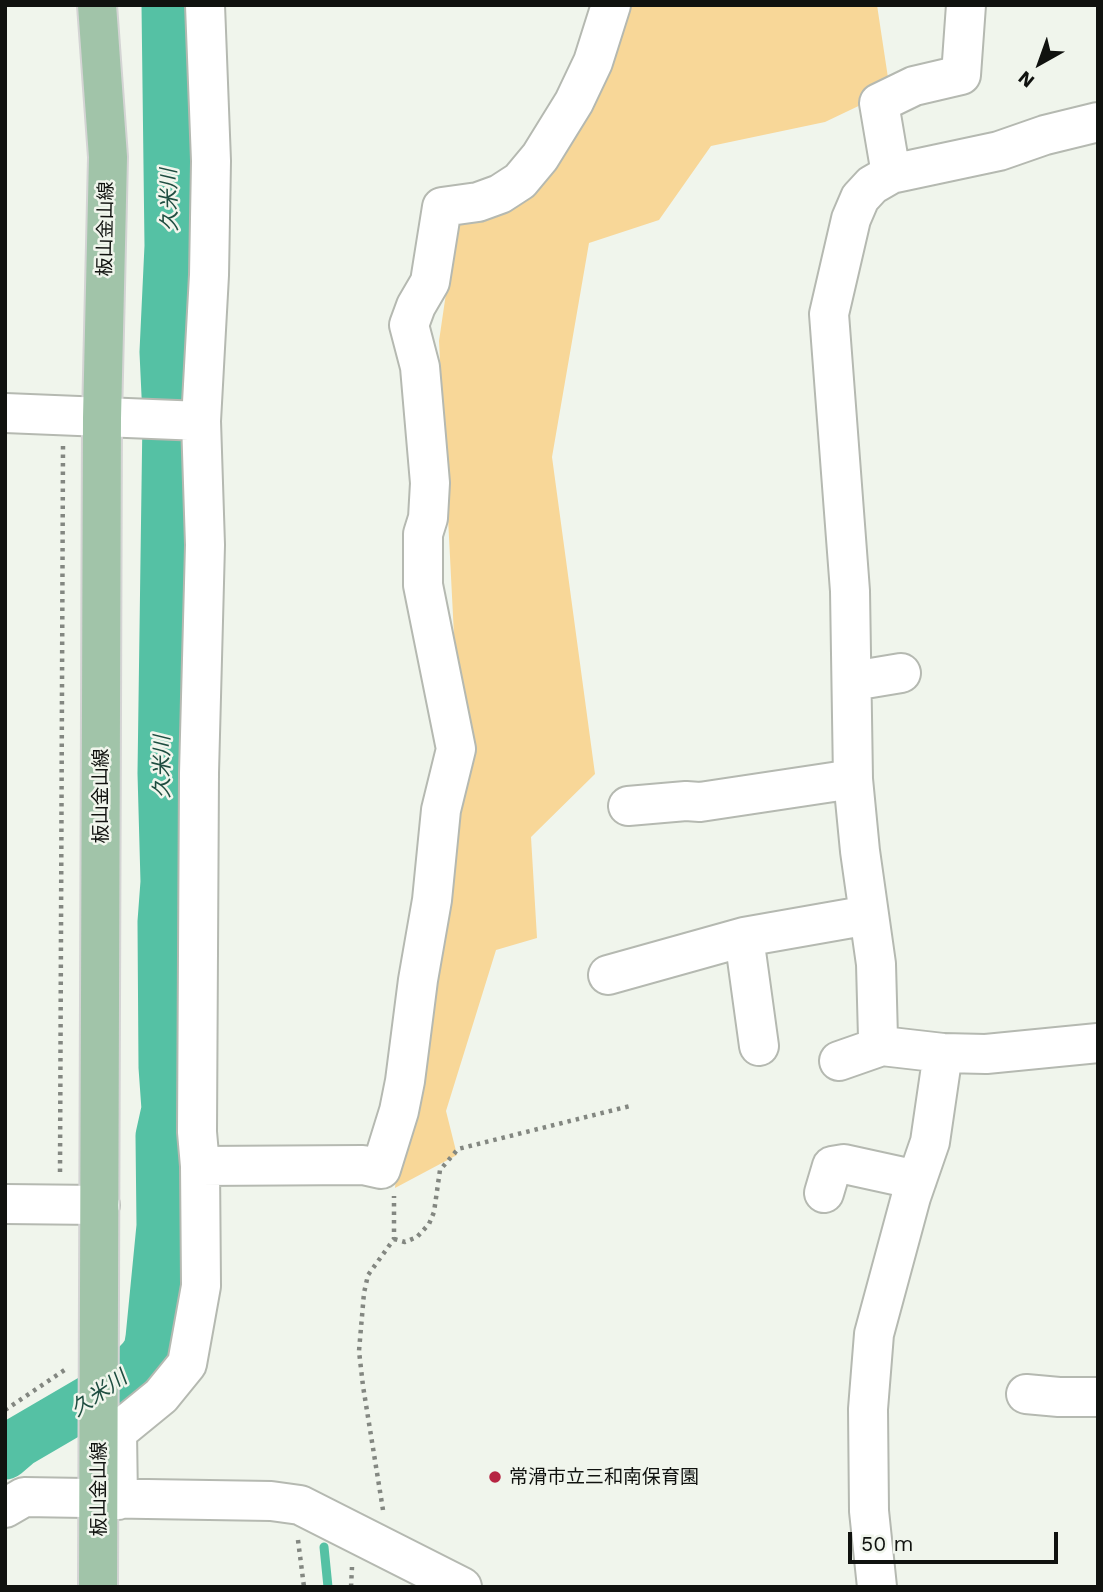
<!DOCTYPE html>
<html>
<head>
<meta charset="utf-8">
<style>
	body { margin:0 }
	#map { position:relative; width:1103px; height:1592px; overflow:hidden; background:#f0f5ec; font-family:"Work Sans",sans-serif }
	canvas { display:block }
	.frame { position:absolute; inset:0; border:7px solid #10120f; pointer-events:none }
	.north { position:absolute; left:1005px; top:28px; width:70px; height:70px; -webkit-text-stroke:5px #f0f5ec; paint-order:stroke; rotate:220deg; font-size:19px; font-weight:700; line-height:28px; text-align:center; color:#10120f }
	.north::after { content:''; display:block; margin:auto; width:24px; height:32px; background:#10120f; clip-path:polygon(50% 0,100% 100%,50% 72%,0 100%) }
	.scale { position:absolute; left:848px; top:1532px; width:210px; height:32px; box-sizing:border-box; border:4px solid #10120f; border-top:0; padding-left:9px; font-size:21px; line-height:24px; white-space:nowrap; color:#10120f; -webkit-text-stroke:5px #f0f5ec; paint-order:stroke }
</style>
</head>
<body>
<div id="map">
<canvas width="1103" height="1592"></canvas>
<div class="frame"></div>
<div class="north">N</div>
<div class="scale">50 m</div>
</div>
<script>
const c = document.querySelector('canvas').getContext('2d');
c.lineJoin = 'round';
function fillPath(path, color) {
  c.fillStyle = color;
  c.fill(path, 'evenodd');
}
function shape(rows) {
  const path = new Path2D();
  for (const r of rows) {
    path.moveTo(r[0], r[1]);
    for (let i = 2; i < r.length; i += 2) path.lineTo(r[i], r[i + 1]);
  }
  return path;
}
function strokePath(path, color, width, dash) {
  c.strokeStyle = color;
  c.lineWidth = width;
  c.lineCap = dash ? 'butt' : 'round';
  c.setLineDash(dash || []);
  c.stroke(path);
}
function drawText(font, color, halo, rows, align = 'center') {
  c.font = font + ' "Work Sans","Noto Sans JP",sans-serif';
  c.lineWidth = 5;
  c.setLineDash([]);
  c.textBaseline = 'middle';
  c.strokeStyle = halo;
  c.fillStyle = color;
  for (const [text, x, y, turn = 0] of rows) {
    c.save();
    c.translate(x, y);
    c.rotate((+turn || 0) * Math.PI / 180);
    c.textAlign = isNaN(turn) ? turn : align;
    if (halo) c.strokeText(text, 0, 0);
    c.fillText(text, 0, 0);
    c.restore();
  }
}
const green = shape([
	[623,5,877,5,890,91,825,122,711,146,659,220,589,243,552,457,595,774,531,837,537,938,496,950,446,1111,457,1155,395,1188,413,979,460,753,439,341,456,225,531,185]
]);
const stream = shape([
	[324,1547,328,1587]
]);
const river = shape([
	[5,1454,19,1442,120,1383,143,1359,149,1350,151,1338,162,1226,161,1136,167,1109,164,1067,163,922,166,882,163,773,168,416,165,352,170,246,167,5]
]);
const path = shape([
	[60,1172,63,446],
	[394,1239,405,1242,417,1237,429,1224,434,1212,440,1170,458,1149,630,1106],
	[5,1410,66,1369],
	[383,1510,363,1386,359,1351,364,1293,368,1275,394,1239,394,1196],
	[298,1540,304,1587],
	[351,1587,352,1567]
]);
const minor = shape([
	[1098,122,1045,135,999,151,891,174,872,185,860,198,851,219,829,314,850,591,853,779,860,851,876,964,878,1038,882,1046,943,1053,986,1054,1098,1043],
	[891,174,879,103,914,86,961,75,966,5],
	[5,413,201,421],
	[853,681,901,673],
	[628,806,686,801,700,802,853,779],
	[744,937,759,1046],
	[608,975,744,937,869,915],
	[839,1061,882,1046],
	[200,1166,363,1165,381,1169,399,1111,405,1081,418,980,432,900,441,810,456,749,423,585,423,534,428,518,430,483,420,367,409,325,416,306,430,282,442,207,478,202,500,194,520,181,540,157,574,102,593,62,611,5],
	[824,1193,832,1166,844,1164,917,1180],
	[5,1204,100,1205],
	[1026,1394,1059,1397,1098,1397],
	[118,1500,117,1432,161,1396,187,1364,201,1286,200,1166,197,1132,199,773,205,545,201,421,209,275,211,161,205,5],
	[5,1508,24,1497,271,1501,300,1505,462,1587],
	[877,1587,869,1511,868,1409,874,1334,911,1197,930,1142,943,1053]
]);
const major = shape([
	[97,5,108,157,102,418,98,1587]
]);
const markers = [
	[495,1477,7,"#b62442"]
];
const streetNames = [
	["板山金山線",106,229,-89],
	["板山金山線",101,796,-90],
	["板山金山線",99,1489,-90]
];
const poiNames = [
	["常滑市立三和南保育園",509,1477]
];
const waterNames = [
	["久米川",170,200,-91],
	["久米川",163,767,-90],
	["久米川",99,1394,-35]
];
fillPath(green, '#f8d798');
strokePath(stream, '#55c1a4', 9);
strokePath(river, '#55c1a4', 51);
strokePath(minor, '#b5b9b1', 42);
strokePath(major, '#d4d4d4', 42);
strokePath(path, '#838781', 4.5, [3.5, 5]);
strokePath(minor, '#fff', 38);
strokePath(major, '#a1c4a9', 38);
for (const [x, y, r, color] of markers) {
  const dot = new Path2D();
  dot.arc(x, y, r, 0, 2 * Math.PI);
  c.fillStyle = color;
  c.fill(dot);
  strokePath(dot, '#f0f5ec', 2.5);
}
drawText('19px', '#10120f', '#f0f5ec', streetNames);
drawText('19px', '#10120f', '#f0f5ec', poiNames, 'left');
drawText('italic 21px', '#1e4d40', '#f0f5ec', waterNames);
</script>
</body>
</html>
